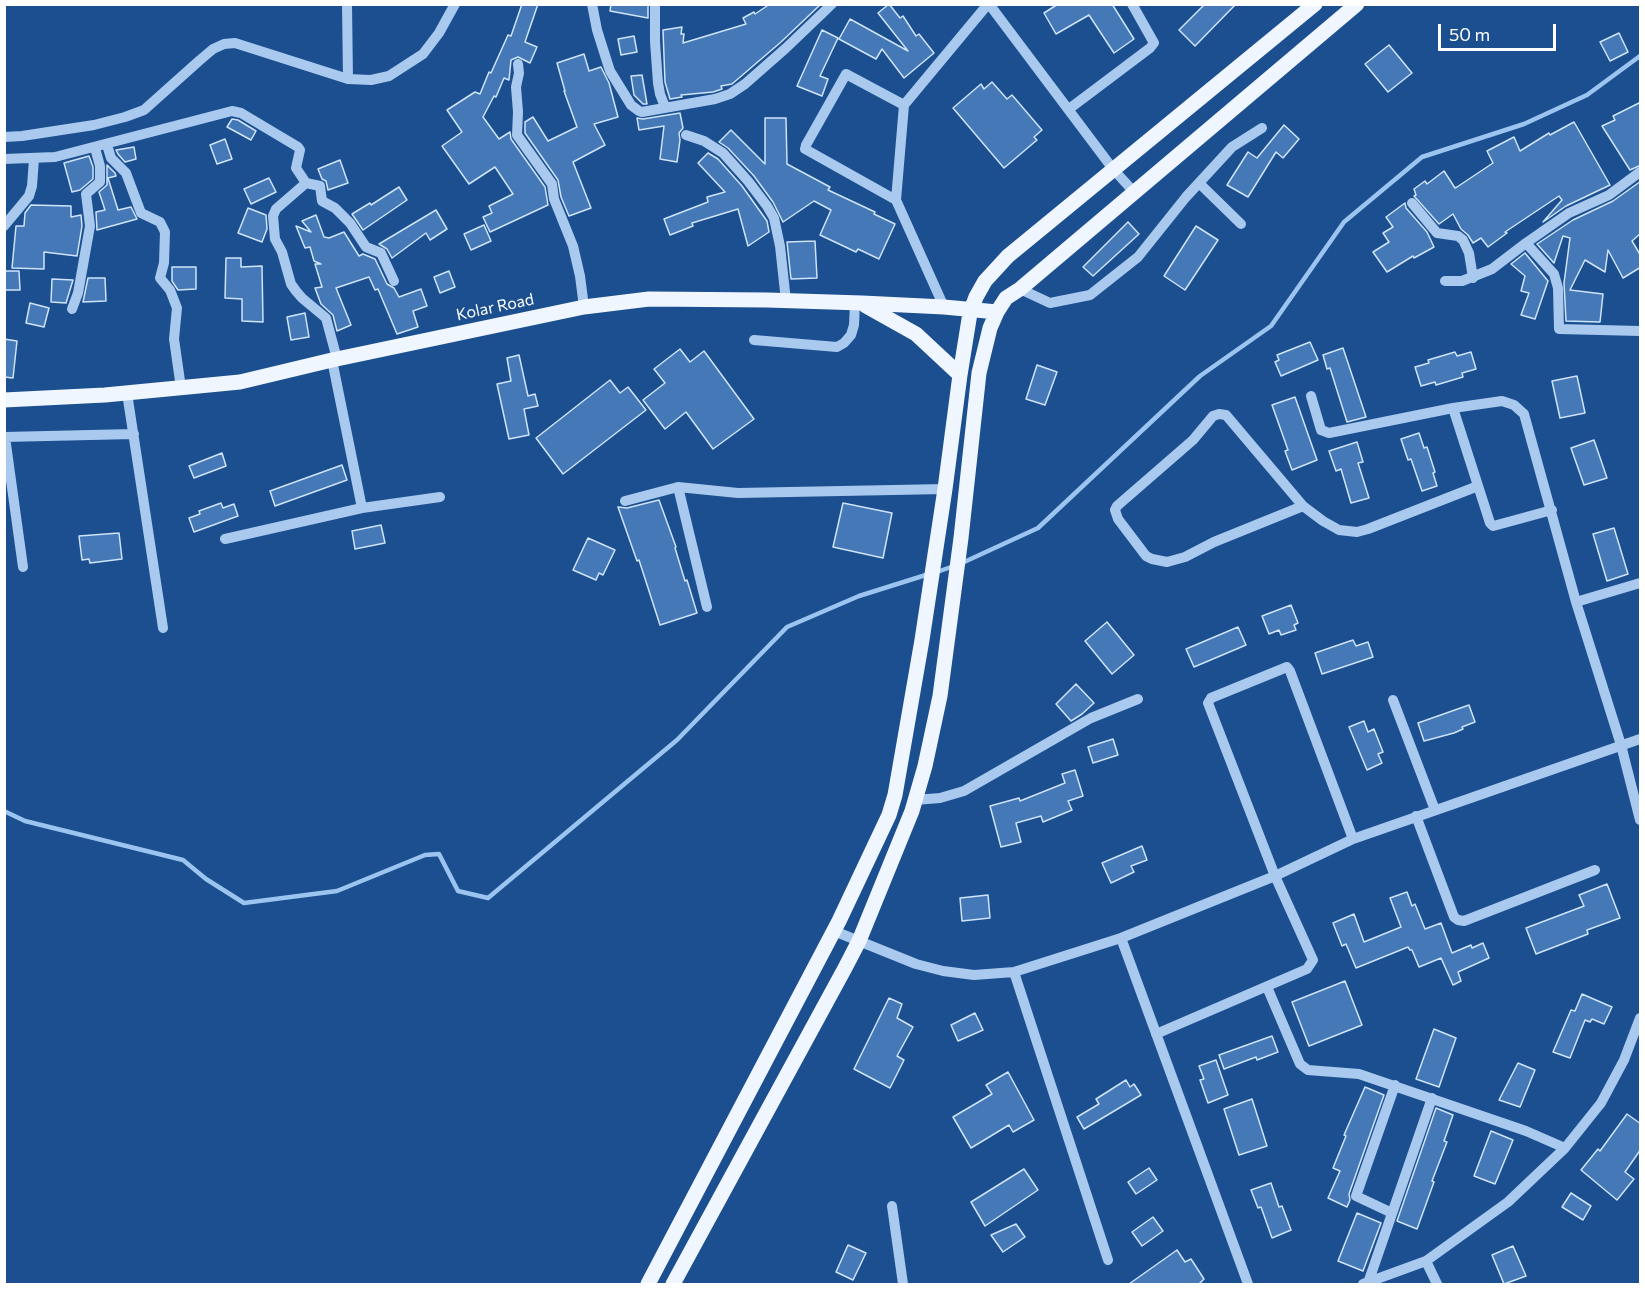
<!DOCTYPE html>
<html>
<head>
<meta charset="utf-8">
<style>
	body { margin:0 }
	#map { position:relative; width:1645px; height:1289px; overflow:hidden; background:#1b4f8f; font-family:Commissioner,sans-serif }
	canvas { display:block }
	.frame { position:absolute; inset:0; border:6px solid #fff; pointer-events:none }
	.scale { position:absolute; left:1438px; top:24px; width:118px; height:27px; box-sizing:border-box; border:3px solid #fff; border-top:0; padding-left:8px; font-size:18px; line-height:21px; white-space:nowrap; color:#fff; -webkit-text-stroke:4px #1b4f8f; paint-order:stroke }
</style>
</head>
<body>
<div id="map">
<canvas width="1645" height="1289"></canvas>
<div class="frame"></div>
<div class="scale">50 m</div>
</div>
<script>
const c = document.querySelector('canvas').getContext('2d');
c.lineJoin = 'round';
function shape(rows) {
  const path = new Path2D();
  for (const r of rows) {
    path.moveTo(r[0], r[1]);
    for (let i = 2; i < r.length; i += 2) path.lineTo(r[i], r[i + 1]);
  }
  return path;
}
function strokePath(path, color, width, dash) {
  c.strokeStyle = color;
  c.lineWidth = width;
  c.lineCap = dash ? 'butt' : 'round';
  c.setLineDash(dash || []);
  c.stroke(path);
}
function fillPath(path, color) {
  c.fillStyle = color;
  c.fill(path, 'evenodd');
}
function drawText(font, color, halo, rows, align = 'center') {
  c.font = font + ' Commissioner,sans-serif';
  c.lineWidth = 4.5;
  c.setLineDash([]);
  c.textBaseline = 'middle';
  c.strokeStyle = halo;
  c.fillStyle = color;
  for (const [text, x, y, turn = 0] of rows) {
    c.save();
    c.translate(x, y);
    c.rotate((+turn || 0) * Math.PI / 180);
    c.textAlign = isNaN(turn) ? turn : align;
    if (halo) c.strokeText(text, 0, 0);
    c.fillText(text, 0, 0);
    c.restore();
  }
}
const stream = shape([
	[962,563,1038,528,1200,376,1271,326,1344,222,1422,157,1524,124,1587,95,1640,56],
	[937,572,954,566],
	[4,811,25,821,183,860,206,879,244,903,337,891,425,855,439,854,458,891,488,898,677,740,787,627,859,596,929,574]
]);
const building = shape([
	[522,4,538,4,525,42,537,47,530,63,518,57,511,60,509,80,504,78,496,97,494,96,483,117,499,139,510,132,511,139,545,187,548,205,490,232,483,217,492,213,489,206,513,194,495,167,469,184,442,146,462,132,447,110,475,92,480,94,489,72,491,73,508,35,511,36,522,4],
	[611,4,648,4,648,18,610,11,611,4],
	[770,4,821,4,781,42,732,84,721,86,722,89,713,92,681,95,682,97,670,99,665,82,663,30,682,27,681,34,684,34,683,43,746,24,743,18,754,12,755,14,770,4],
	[889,4,900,18,903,16,916,36,919,34,934,53,904,78,882,49,876,59,839,39,850,19,908,51,878,13,889,4],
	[1058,4,1112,4,1134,39,1114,53,1089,15,1056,34,1044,13,1058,4],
	[1205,4,1236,4,1195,46,1179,30,1205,4],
	[822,30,838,38,820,76,828,79,822,96,797,86,822,30],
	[1619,33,1628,52,1610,61,1600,42,1619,33],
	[634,36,637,52,621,55,618,39,634,36],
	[1389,45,1412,73,1388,92,1365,64,1389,45],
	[584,54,589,71,601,67,609,83,618,117,594,124,605,145,573,162,591,208,569,216,561,197,558,180,525,133,525,122,533,117,548,141,577,127,564,91,565,91,557,63,584,54],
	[642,75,647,104,643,104,634,95,631,76,642,75],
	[992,82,1007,99,1012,95,1042,130,1034,137,1037,140,1004,168,953,108,981,84,984,89,992,82],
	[1641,102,1641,165,1630,170,1602,126,1615,120,1613,116,1641,102],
	[680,113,683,128,679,133,680,140,677,162,660,159,664,126,639,130,637,118,643,119,680,113],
	[765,118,786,118,787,164,830,187,828,190,875,212,874,214,895,224,879,259,858,249,856,252,820,235,831,210,814,201,783,222,773,202,754,176,728,148,719,142,731,130,765,164,765,118],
	[232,119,238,120,256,131,251,140,227,127,232,119],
	[1574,122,1610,185,1566,206,1543,222,1562,200,1559,196,1505,232,1507,233,1488,247,1481,238,1473,243,1468,235,1461,229,1453,214,1439,224,1414,196,1416,195,1414,189,1425,181,1427,184,1444,171,1455,188,1457,187,1493,163,1487,151,1514,137,1520,151,1549,133,1550,135,1574,122],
	[1284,125,1299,139,1283,158,1276,152,1248,197,1227,185,1248,152,1257,158,1284,125],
	[225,139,232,159,217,164,210,145,225,139],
	[134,147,136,159,125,162,118,154,116,150,134,147],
	[708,153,718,159,742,186,767,221,769,232,748,246,738,209,692,223,693,226,670,235,664,219,708,202,707,197,725,192,698,163,708,153],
	[89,156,93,167,93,179,80,190,72,192,64,163,89,156],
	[340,160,348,183,328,190,326,181,322,179,318,169,340,160],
	[107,165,115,173,116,176,108,178,118,210,131,207,137,219,97,230,96,212,105,210,99,192,107,185,107,165],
	[269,178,276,192,251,204,244,189,269,178],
	[1641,181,1641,233,1632,241,1641,256,1641,267,1623,278,1608,250,1605,272,1585,260,1570,290,1603,294,1600,322,1566,321,1564,283,1570,238,1563,236,1554,263,1537,244,1573,220,1613,201,1641,181],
	[399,187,407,200,363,230,352,214,370,203,371,205,399,187],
	[1405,203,1406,208,1427,232,1434,247,1414,258,1413,256,1387,272,1373,252,1389,242,1383,233,1393,227,1386,217,1405,203],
	[31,205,71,206,71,217,81,215,82,226,77,256,44,252,44,269,12,268,16,226,24,226,25,213,31,205],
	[248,208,266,215,267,229,262,242,238,233,248,208],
	[436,210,447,229,430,240,426,233,392,258,387,249,379,244,436,210],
	[316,215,324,237,329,238,344,232,359,256,363,254,375,259,387,284,394,288,399,297,421,289,427,306,413,311,418,327,397,334,378,289,375,290,369,277,336,288,351,325,337,331,333,315,321,304,315,288,322,287,315,264,321,264,314,261,310,247,305,248,296,226,311,232,302,221,316,215],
	[1128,222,1139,234,1093,276,1083,267,1128,222],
	[484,225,491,241,471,250,464,234,484,225],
	[1196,226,1218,240,1185,290,1164,276,1196,226],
	[815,241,817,278,791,279,787,242,815,241],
	[1525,253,1548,281,1535,319,1521,315,1529,293,1521,291,1525,276,1511,264,1525,253],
	[226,258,241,258,241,267,262,266,263,322,242,321,242,299,225,298,226,258],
	[172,267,196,267,196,289,178,290,172,281,172,267],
	[4,271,19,271,20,290,4,290,4,271],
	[449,271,455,287,440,293,434,277,449,271],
	[88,278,105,278,106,301,83,302,88,278],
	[52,279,73,280,66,303,51,302,52,279],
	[30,303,49,308,44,327,26,323,30,303],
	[305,313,309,337,291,340,287,317,305,313],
	[4,339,17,341,13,378,4,377,4,339],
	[1310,342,1318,360,1281,376,1275,362,1279,360,1277,355,1310,342],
	[1343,348,1366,417,1347,422,1330,368,1327,369,1323,355,1343,348],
	[680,349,690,362,704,351,754,419,713,449,686,412,665,429,643,400,665,383,654,369,680,349],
	[1455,352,1457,356,1471,352,1476,369,1462,373,1463,377,1436,385,1435,382,1421,386,1415,367,1429,363,1428,360,1455,352],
	[519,355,528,396,535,394,538,406,524,409,529,435,509,439,497,384,511,381,507,358,519,355],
	[1037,365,1057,372,1045,405,1026,399,1037,365],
	[1577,376,1585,413,1560,418,1552,381,1577,376],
	[610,380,620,393,628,387,646,410,563,474,536,438,610,380],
	[1295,397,1317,460,1292,470,1285,451,1288,450,1272,405,1295,397],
	[1419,433,1424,448,1427,447,1435,472,1433,473,1437,486,1422,491,1411,459,1408,460,1401,439,1419,433],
	[1594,440,1607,478,1584,485,1571,448,1594,440],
	[1357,442,1363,462,1358,463,1369,498,1351,503,1341,469,1336,471,1329,451,1357,442],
	[222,453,226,466,194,478,189,466,222,453],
	[342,465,347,480,275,506,270,491,342,465],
	[659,500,676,547,675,548,685,581,687,580,697,613,660,625,639,560,637,561,618,507,627,508,659,500],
	[221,503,223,508,234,504,238,516,194,532,189,518,200,514,199,511,221,503],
	[843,503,892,513,883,558,833,547,843,503],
	[381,525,385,543,355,549,352,531,381,525],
	[1614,528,1628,574,1607,581,1593,534,1614,528],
	[119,533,122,559,90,563,89,559,82,560,79,536,119,533],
	[588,538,615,550,603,575,599,573,596,580,573,570,588,538],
	[1291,605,1298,623,1294,625,1296,630,1281,635,1279,630,1269,634,1262,616,1291,605],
	[1107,622,1134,655,1112,674,1085,641,1107,622],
	[1238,627,1246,645,1194,667,1186,649,1238,627],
	[1353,640,1356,646,1368,642,1373,657,1322,674,1315,653,1353,640],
	[1076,684,1094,703,1082,714,1071,721,1056,704,1076,684],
	[1469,705,1475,722,1462,727,1463,729,1454,733,1424,741,1418,723,1469,705],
	[1364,721,1368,732,1374,729,1383,752,1378,754,1382,763,1367,770,1349,727,1364,721],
	[1113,739,1118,755,1093,763,1088,747,1113,739],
	[1075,770,1083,796,1068,801,1072,810,1043,822,1041,816,1016,823,1021,842,1001,847,990,806,1019,798,1020,801,1065,783,1062,774,1075,770],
	[1142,846,1147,860,1131,866,1134,872,1111,883,1102,863,1142,846],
	[1607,884,1620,918,1587,930,1588,934,1536,954,1526,928,1584,906,1579,895,1607,884],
	[1407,892,1412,906,1415,904,1425,929,1441,923,1452,953,1471,945,1472,948,1483,943,1489,958,1458,972,1461,981,1453,985,1441,958,1419,967,1412,950,1410,950,1408,947,1356,968,1346,944,1342,946,1333,923,1354,914,1364,942,1401,927,1390,898,1407,892],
	[988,895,990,918,962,921,960,898,988,895],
	[1345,981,1362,1025,1309,1046,1292,1002,1345,981],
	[1582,994,1612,1007,1604,1024,1592,1019,1590,1022,1585,1020,1570,1058,1553,1052,1571,1010,1575,1011,1582,994],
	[889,998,902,1004,897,1018,913,1027,897,1056,904,1060,890,1088,854,1069,889,998],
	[975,1013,983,1030,958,1041,951,1025,975,1013],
	[1434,1029,1456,1038,1439,1087,1416,1079,1434,1029],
	[1272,1036,1278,1052,1257,1060,1256,1057,1224,1069,1219,1055,1272,1036],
	[1216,1060,1228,1095,1208,1103,1200,1080,1204,1079,1199,1066,1216,1060],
	[1518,1063,1535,1070,1520,1107,1499,1100,1518,1063],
	[1008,1072,1034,1120,1013,1132,1009,1125,971,1148,953,1117,992,1094,986,1085,1008,1072],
	[1126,1080,1130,1087,1134,1084,1141,1095,1084,1129,1077,1117,1099,1104,1096,1099,1126,1080],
	[1365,1087,1384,1095,1349,1194,1350,1200,1347,1207,1328,1198,1340,1171,1333,1168,1346,1136,1344,1135,1365,1087],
	[1252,1099,1267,1146,1239,1155,1224,1109,1252,1099],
	[1436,1108,1453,1115,1444,1141,1447,1142,1432,1181,1434,1182,1417,1229,1397,1221,1436,1108],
	[1627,1114,1641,1124,1641,1149,1625,1172,1634,1179,1617,1200,1581,1170,1598,1149,1600,1151,1627,1114],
	[1491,1131,1513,1140,1495,1184,1474,1176,1491,1131],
	[1149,1168,1157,1180,1136,1194,1128,1182,1149,1168],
	[1024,1169,1038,1190,985,1226,971,1202,1024,1169],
	[1271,1183,1279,1207,1282,1206,1291,1230,1272,1238,1261,1207,1258,1208,1251,1190,1271,1183],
	[1571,1193,1591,1206,1583,1220,1562,1207,1571,1193],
	[1357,1213,1381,1223,1363,1271,1338,1261,1357,1213],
	[1153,1217,1163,1231,1142,1246,1132,1232,1153,1217],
	[1016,1224,1025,1237,1003,1252,991,1235,1016,1224],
	[848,1245,866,1253,853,1280,836,1272,848,1245],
	[1513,1246,1526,1276,1504,1284,1492,1255,1513,1246],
	[1177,1250,1185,1262,1191,1259,1204,1279,1199,1284,1129,1284,1177,1250]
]);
const minor = shape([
	[347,4,348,79],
	[592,4,597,30,610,71,631,105,639,111,642,112,715,99,730,94,745,84,786,48,832,4],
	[655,4,655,42,658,83,660,94,665,107],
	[989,4,1113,169,1134,192],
	[518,64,519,73,516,87,518,112,517,135,552,184,554,199,573,246,580,276,584,307],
	[1069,109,1150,48,1154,43,1132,4],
	[686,135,704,141,723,153,748,181,767,206,774,218,780,246,786,301],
	[4,137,22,136,94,125,125,117,144,110,200,60,213,49,224,44,235,43,348,79,371,80,389,76,423,54,439,33,455,4],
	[107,145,111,158,126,173,141,213,160,222,165,232,164,263,160,278,170,290,177,308,174,339,181,388],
	[4,159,55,157,232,111,241,113,298,147,300,150,296,168,306,183,276,209,273,216,275,239,282,252,291,284,296,291,302,298,326,318,337,359],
	[306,183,320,186,322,201,335,208,350,223,366,247,381,253,394,281],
	[1199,183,1241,224],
	[896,200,805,149,806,145,846,74,904,105],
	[1412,203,1437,233,1458,236,1463,240,1469,253,1473,278],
	[4,226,29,196,32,186,34,159],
	[1526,243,1554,274,1558,288,1559,329,1640,331],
	[1445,281,1462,281,1492,269,1526,243,1569,213,1609,195,1640,172],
	[1020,289,1050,303,1090,295,1138,257,1186,197,1232,147,1262,128],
	[944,307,896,200,904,105,988,4],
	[72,309,78,293,90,226,86,194,100,182,100,166,95,148],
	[754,340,837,347,844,343,851,335,854,325,855,303],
	[332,360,362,508],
	[127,393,163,628],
	[1311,396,1321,430,1329,433,1453,408,1502,401,1514,405,1524,414,1576,602,1621,745,1640,820],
	[1453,408,1490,523,1493,526,1497,525,1552,510],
	[4,437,134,434],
	[5,437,23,567],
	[678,487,707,607],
	[625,501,678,487,738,493,945,489],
	[1303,506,1214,542,1185,557,1167,562,1152,559,1146,556,1118,519,1115,510,1117,506,1193,440,1213,416,1219,414,1226,415,1303,506,1323,521,1339,530,1357,532,1368,529,1478,486],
	[225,539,362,508,440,497],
	[1576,602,1640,583],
	[1393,700,1435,810],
	[915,800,940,798,964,791,1091,718,1138,699],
	[1416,816,1454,917,1458,920,1464,921,1595,870],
	[834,931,916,964,943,971,974,975,1014,972,1121,938,1275,876,1353,839,1640,739],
	[1121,938,1248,1284],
	[1014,972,1108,1260],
	[1267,987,1300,1064,1308,1070,1359,1074,1526,1131,1565,1148],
	[1156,1034,1307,969,1313,960,1275,876,1208,703,1211,698,1287,667,1290,671,1353,839],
	[892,1206,903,1284],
	[1392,1213,1356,1196,1395,1085],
	[1426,1261,1437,1284],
	[1368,1283,1432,1098],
	[1363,1284,1426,1261,1508,1202,1565,1148,1601,1103,1624,1060,1640,1018]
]);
const major = shape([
	[866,306,916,334,960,375],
	[4,400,105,395,240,382,332,360,584,307,649,299,767,300,862,303,944,307,997,312],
	[648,1284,839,921,889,815,895,795,922,640,945,489,960,375,970,313,976,297,985,281,1008,256,1315,4],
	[673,1284,845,968,859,941,912,811,925,766,940,696,961,538,979,373,990,328,997,312,1006,298,1020,289,1357,4]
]);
const streetNames = [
	["Kolar Road",495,307,-12]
];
strokePath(stream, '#9cc4f0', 4.5);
fillPath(building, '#4478b7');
strokePath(building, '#cfe3fa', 1.5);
strokePath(minor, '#a9c9ee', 10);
strokePath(major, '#f0f6ff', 15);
drawText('16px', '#fff', '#1b4f8f', streetNames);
</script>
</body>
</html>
